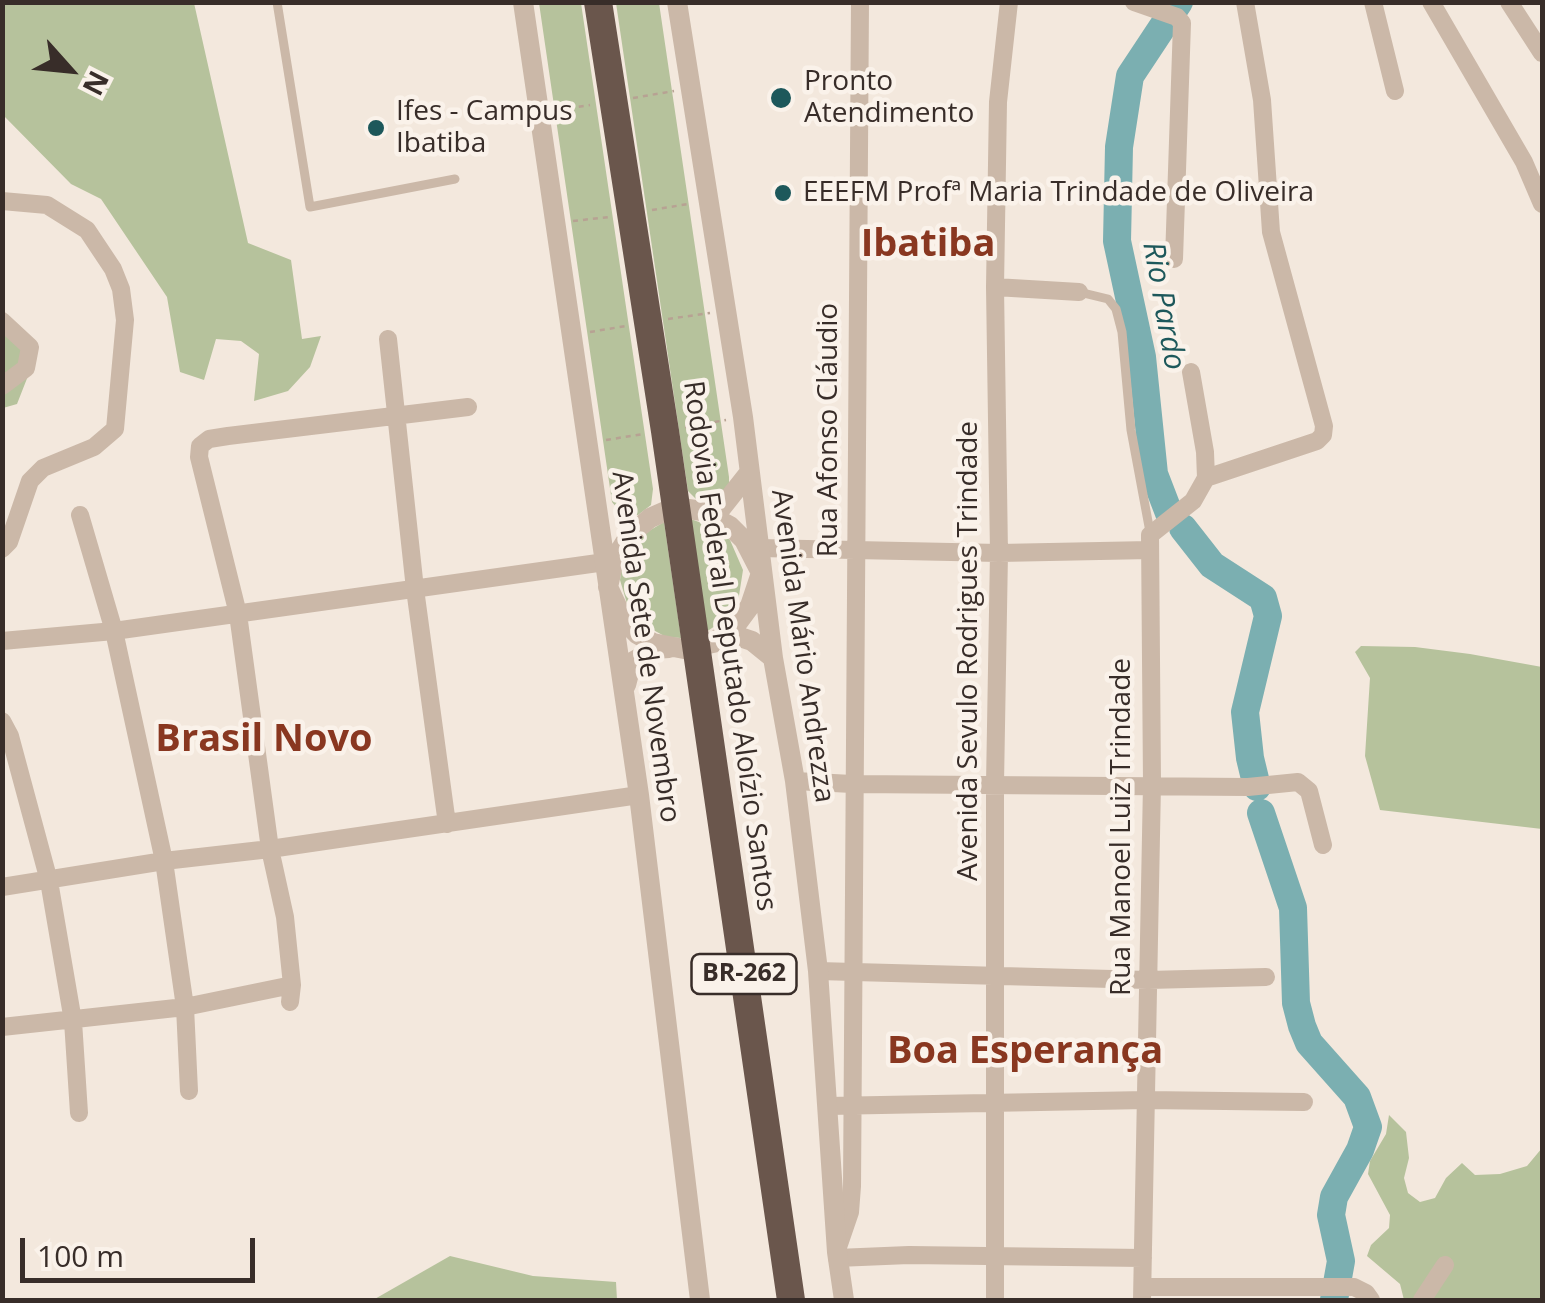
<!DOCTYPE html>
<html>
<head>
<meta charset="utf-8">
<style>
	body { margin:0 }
	#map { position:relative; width:1545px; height:1303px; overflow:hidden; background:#f3e8dd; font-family:"Open Sans",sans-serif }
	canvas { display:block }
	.frame { position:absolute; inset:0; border:5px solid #382d29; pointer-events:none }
	.north { position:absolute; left:20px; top:20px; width:100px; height:100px; -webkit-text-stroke:8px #faf2ea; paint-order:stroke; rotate:117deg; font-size:28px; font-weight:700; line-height:40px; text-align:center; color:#382d29 }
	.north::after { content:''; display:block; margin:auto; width:35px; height:45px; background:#382d29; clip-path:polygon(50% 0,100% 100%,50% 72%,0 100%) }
	.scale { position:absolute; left:20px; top:1238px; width:235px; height:45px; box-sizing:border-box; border:5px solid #382d29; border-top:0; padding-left:12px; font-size:30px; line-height:35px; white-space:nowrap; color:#382d29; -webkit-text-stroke:8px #faf2ea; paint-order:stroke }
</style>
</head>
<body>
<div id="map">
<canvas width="1545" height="1303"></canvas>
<div class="frame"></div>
<div class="north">N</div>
<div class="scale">100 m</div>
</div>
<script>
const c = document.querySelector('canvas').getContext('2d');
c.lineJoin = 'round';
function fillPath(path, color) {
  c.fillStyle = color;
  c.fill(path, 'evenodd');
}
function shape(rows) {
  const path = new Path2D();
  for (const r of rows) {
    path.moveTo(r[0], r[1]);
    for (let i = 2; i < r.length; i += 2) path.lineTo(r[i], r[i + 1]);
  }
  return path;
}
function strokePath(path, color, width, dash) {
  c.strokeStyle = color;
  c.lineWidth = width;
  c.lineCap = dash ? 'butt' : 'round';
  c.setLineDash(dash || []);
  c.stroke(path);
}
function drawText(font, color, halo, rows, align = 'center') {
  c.font = font + ' "Open Sans",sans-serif';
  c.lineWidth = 9;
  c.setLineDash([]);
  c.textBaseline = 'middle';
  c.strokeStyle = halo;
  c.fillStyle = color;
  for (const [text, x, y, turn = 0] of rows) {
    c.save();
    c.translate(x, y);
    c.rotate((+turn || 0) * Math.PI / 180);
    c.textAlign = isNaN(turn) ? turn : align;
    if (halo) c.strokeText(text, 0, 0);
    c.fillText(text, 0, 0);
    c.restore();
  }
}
const green = shape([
	[2,3,194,3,248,243,291,260,302,339,321,336,310,367,288,391,254,401,259,354,241,341,216,339,204,380,180,372,167,297,101,199,71,184,3,115],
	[539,3,581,3,653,489,651,505,638,515,622,514,612,502],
	[616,3,659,3,729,477,729,486,715,503,699,502,688,491],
	[2,324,37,353,17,404,3,408],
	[688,518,718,529,730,540,743,570,738,602,730,616,703,634],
	[664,522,681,638,666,637,639,622,629,610,620,580,622,565,637,538],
	[1361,646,1415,647,1470,654,1542,667,1542,829,1380,810,1365,756,1370,678,1355,652],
	[1389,1115,1406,1132,1409,1158,1404,1178,1408,1193,1420,1202,1435,1198,1446,1178,1462,1163,1475,1175,1500,1174,1527,1166,1542,1148,1542,1300,1404,1300,1400,1284,1367,1256,1371,1245,1389,1228,1390,1215,1368,1174,1370,1161,1386,1134],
	[450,1256,533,1276,616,1282,617,1300,373,1300]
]);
const river = shape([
	[1169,513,1154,474,1142,357,1117,241,1119,147,1130,76,1179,2],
	[1183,528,1212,565,1263,598,1268,616,1245,712,1250,758,1257,787],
	[1261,813,1293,908,1296,1003,1302,1026,1309,1043,1357,1097,1368,1127,1360,1150,1334,1197,1331,1215,1341,1261,1334,1300]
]);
const path = shape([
	[633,98,674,91],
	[559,110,590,105],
	[652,210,688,204],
	[573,221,609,217],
	[668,319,710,313],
	[590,332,626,326],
	[685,427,726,420],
	[606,440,643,434]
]);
const service = shape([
	[277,2,310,207,455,179],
	[1079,292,1108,299,1116,309,1122,332,1131,430,1150,532]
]);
const minor = shape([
	[1134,2,1177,17,1182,23,1174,259],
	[1373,2,1395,91],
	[1431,2,1524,162,1542,204],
	[1509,2,1542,53],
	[2,201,47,205,87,230,113,269,121,289,125,320,115,429,94,447,43,468,30,481,9,542,2,549],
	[995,287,1079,292],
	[2,321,30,347,26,368,2,386],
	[388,339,415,589,447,824],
	[1206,478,1317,441,1323,435,1324,426,1271,232,1262,100,1245,2],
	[80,515,114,631,164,861,185,1007,189,1091],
	[759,548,999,553,1150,550],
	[2,641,114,631,605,562],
	[2,721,10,736,49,881,73,1021,79,1113],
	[795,781,852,784,1248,787,1298,782,1309,791,1323,845],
	[2,887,164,861,270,849,639,795],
	[818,971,1148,980,1266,977],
	[290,1002,292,985,285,917,270,849,238,614,199,457,200,446,209,439,228,436,468,407],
	[2,1027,185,1007,292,985],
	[828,1106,1146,1100,1304,1102],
	[837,1250,850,1212,852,1186,860,2],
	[837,1258,909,1255,1143,1258],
	[1143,1287,1354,1287,1366,1293,1371,1300],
	[995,1300,995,784,999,553,995,287,998,102,1009,2],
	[1142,1300,1152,784,1150,535,1193,501,1206,478,1205,452,1191,372],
	[1422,1300,1445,1265]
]);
const tertiary = shape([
	[523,2,639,795,700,1300],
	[677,2,743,417,773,658,795,781,818,971,837,1252,844,1300],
	[675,507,702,511,730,526,744,540,761,573,750,606,736,625,713,643,684,649,653,643,637,634,624,621,608,587,614,560,629,536,650,518,675,507],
	[715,516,749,473],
	[728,633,752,641,773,658],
	[626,685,632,662,654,649,669,648]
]);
const trunk = shape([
	[598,2,665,431,791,1300]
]);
const markers = [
	[781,98,12,"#1d585b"],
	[376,128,10,"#1d585b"],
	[783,193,10,"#1d585b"]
];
const shields = [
	[744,974,105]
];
const shieldNames = [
	["BR-262",744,974]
];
const poiNames = [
	["Pronto",804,82],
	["Atendimento",804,114],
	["Ifes - Campus",396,112],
	["Ibatiba",396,144],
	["EEEFM Profª Maria Trindade de Oliveira",803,193]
];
const streetNames = [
	["Rua Afonso Cláudio",829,430,-90],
	["Rodovia Federal Deputado Aloízio Santos",729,646,82],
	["Avenida Mário Andrezza",802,646,82],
	["Avenida Sete de Novembro",645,647,82],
	["Avenida Sevulo Rodrigues Trindade",969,651,-90],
	["Rua Manoel Luiz Trindade",1122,827,-90]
];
const waterNames = [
	["Rio Pardo",1163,306,80]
];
const districtNames = [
	["Ibatiba",928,245],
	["Brasil Novo",264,740],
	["Boa Esperança",1025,1052]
];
fillPath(green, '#b6c29c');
strokePath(river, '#7bafb1', 28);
strokePath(path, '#b7a293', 2.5, [5, 5]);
strokePath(service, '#cbb8a8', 9);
strokePath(minor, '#cbb8a8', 18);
strokePath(tertiary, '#cbb8a8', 20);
strokePath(trunk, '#6a564c', 28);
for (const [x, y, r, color] of markers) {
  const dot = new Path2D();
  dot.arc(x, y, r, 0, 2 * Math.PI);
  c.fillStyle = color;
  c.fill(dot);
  strokePath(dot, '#faf2ea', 4);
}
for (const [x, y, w] of shields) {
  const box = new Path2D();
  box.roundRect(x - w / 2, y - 20, w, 40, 8);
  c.fillStyle = '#faf2ea';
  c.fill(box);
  strokePath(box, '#382d29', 2.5);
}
drawText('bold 25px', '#382d29', null, shieldNames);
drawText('28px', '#382d29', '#faf2ea', poiNames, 'left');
drawText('28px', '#382d29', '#faf2ea', streetNames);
drawText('italic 30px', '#1d585b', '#faf2ea', waterNames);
drawText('bold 38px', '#893720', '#faf2ea', districtNames);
</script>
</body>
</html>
